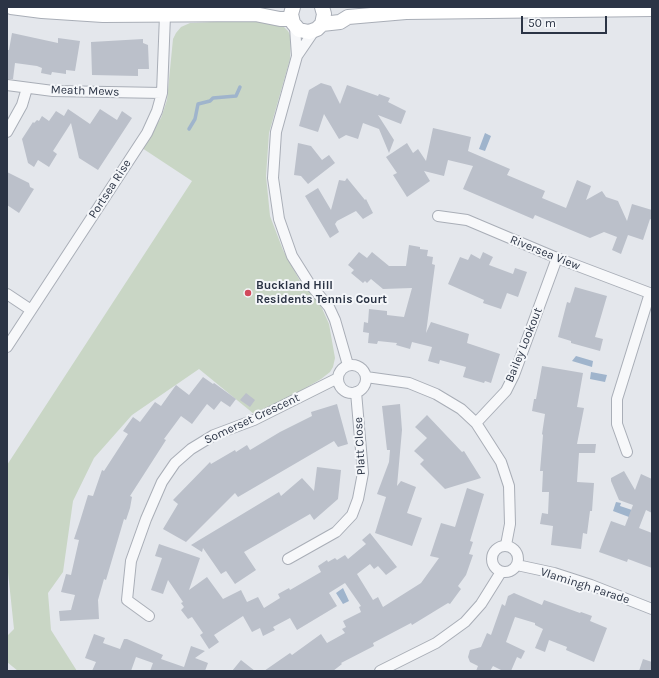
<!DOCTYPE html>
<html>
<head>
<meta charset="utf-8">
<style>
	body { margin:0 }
	#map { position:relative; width:659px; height:678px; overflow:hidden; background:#e4e7ec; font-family:Karla,sans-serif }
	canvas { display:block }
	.frame { position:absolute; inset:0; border:8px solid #2b3445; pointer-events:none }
	.scale { position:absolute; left:521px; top:16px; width:86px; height:18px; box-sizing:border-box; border:2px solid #2b3445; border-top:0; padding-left:5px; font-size:12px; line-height:14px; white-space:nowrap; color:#2b3445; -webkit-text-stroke:3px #f4f6f9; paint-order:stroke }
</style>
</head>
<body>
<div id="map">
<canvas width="659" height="678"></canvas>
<div class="frame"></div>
<div class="scale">50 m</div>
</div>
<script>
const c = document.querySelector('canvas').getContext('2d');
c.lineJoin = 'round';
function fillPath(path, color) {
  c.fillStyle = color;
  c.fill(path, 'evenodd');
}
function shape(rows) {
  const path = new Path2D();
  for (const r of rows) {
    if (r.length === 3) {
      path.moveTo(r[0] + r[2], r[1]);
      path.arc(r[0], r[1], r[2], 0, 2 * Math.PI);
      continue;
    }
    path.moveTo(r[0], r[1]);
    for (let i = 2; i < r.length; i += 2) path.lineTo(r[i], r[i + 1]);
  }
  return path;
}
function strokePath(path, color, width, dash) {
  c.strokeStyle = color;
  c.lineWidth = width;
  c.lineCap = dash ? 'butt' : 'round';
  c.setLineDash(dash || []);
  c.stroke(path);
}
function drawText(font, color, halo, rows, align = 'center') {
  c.font = font + ' Karla,sans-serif';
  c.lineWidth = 4;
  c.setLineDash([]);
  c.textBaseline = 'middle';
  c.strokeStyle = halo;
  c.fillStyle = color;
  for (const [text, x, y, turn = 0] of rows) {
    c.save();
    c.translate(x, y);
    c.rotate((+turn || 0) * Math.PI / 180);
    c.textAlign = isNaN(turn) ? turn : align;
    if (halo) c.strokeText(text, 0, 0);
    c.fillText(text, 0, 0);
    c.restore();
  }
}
const green = shape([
	[256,20,276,23,283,26,288,31,291,37,290,59,269,133,266,176,270,216,283,250,300,281,321,306,329,324,335,358,333,367,330,372,321,379,276,405,254,414,199,369,132,415,94,458,73,501,63,572,48,593,51,630,77,671,18,671,7,662,7,636,14,629,7,563,7,465,192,181,142,148,161,118,167,100,173,39,176,33,181,27,190,23]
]);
const water = shape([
	[485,133,491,136,485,151,479,149],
	[576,356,593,361,592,367,572,361],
	[591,372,607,375,605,382,590,379],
	[616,502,621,503,620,506,632,510,629,517,613,511],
	[343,588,349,601,343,604,336,593]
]);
const stream = shape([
	[189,129,195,119,198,104,210,101,213,98,236,96,240,87]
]);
const building = shape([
	[12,33,58,43,58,38,80,41,75,71,66,70,66,74,52,72,51,75,41,73,42,68,37,66,15,63,13,79,7,79,7,50,9,50],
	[143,39,143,43,148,45,149,69,138,69,138,76,92,75,91,42],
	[321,83,331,86,340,104,347,85,378,96,379,94,390,98,388,102,406,111,401,124,378,115,394,140,389,153,379,129,363,123,358,139,346,135,339,139,324,114,318,132,299,126,309,90],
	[68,109,90,124,100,109,117,120,122,111,132,118,98,170,79,158,71,123,53,151,57,154,49,167,38,160,34,167,28,163,22,139,33,122,34,123,37,120,39,121,42,116,49,121,56,111,64,116],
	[433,128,471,137,468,151,510,169,507,175,545,191,542,198,566,208,577,180,591,186,586,200,602,191,606,197,618,201,627,221,632,204,652,210,652,220,650,219,643,240,628,235,621,254,612,250,617,237,604,232,590,238,535,215,533,219,463,189,473,166,448,160,444,176,424,171,430,181,407,197,393,175,397,173,386,157,407,143,413,153,418,149,426,161],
	[298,143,311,146,322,160,329,155,335,163,308,184,301,176,294,175],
	[7,172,29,183,30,187,34,189,19,213,7,205],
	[347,178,365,200,366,199,373,213,363,219,356,211,337,221,335,224,339,232,330,238,305,196,318,188,331,210,339,180,345,181],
	[409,245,420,247,420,249,428,250,427,256,433,257,432,264,435,265,426,333,431,322,469,334,467,343,500,354,491,383,485,381,484,383,463,377,466,367,440,360,439,364,428,361,432,347,412,342,410,349,396,345,397,343,378,341,377,344,368,343,369,333,363,332,364,322,368,323,369,309,387,311,387,315,404,317,412,288,383,289,371,279,367,283,365,281,363,283,351,273,354,270,348,265,359,252,367,258,372,252,389,266,406,266],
	[483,252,493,257,489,265,513,274,515,268,527,272,518,297,507,293,501,309,483,303,484,300,448,284,460,257,468,260,471,254,480,259],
	[575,287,607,296,595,337,603,339,600,351,571,343,571,341,558,337,567,302,570,303],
	[542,366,583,373,577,407,584,408,577,444,596,444,595,453,579,453,577,482,594,483,592,511,590,511,587,534,583,533,581,549,551,545,553,526,540,524,542,513,548,514,549,492,542,492,543,471,540,471,543,435,542,434,545,414,532,411,534,399,536,399],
	[203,377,213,384,214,383,236,399,230,407,221,401,214,410,207,404,192,424,181,416,164,439,166,440,130,496,132,497,130,508,126,520,124,519,106,580,104,579,98,600,99,619,60,621,59,611,71,610,75,595,61,592,66,574,71,575,79,540,74,539,80,521,88,495,93,496,102,470,104,471,128,434,123,431,133,417,140,422,155,402,161,406,176,385,189,395],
	[246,393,255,400,250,407,240,400],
	[337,404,348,444,338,447,334,441,238,497,235,493,186,542,163,529,178,504,173,500,210,462,211,464,235,450,236,452,247,445,250,450,280,432,312,416,311,412],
	[400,404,402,430,397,486,401,481,416,487,407,513,422,518,412,546,375,533,386,497,377,494,389,462,390,450,387,450,382,406],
	[427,415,462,452,464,451,481,478,445,489,420,464,424,460,414,451,427,438,415,427],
	[317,467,341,470,338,499,314,520,310,514,244,552,256,570,235,584,226,571,221,574,203,548,202,552,191,545,279,492,281,496,302,478,314,491],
	[624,471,635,490,641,474,652,479,652,513,646,510,639,528,652,533,652,568,628,559,627,562,599,552,611,521,625,526,633,505,619,500,611,481,611,478],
	[467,488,484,494,470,541,473,542,469,554,473,555,466,575,458,586,461,589,450,604,448,603,412,625,411,623,373,643,374,646,341,663,342,664,333,671,264,671,290,653,292,655,321,634,327,643,345,633,342,629,346,627,343,621,361,612,359,607,361,606,345,583,329,593,337,606,297,630,290,618,273,627,275,630,263,636,260,628,252,632,243,616,214,635,219,642,209,649,200,635,203,633,192,617,188,619,181,610,184,607,181,603,183,602,168,580,163,594,151,590,162,558,155,556,159,544,200,558,189,590,207,577,223,599,241,590,247,602,258,597,264,608,280,598,278,594,289,588,290,590,321,572,318,566,327,560,328,562,335,558,337,560,345,555,348,559,366,544,362,540,370,533,397,567,386,575,378,566,374,569,370,564,357,574,373,600,378,597,383,607,421,583,439,558,430,556,441,523,455,527],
	[514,593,542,605,544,600,580,613,581,612,592,616,590,621,607,628,594,662,566,650,567,647,549,640,545,652,535,648,543,629,535,625,535,623,515,617,506,642,525,651,521,659,517,657,511,671,503,671,493,666,490,671,476,671,478,666,470,662,468,657,470,650,481,647,487,633,491,635,502,604,505,606,508,596],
	[94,634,105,638,103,643,120,649,124,639,127,639,163,655,161,659,184,667,191,646,205,651,195,658,208,663,205,671,150,671,153,663,136,657,131,671,92,671,96,662,85,658],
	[643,659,652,662,652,671,639,671],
	[241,660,255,671,232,671]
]);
const street = shape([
	[295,27,297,56,276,132,273,178,279,219,292,256,309,283,329,307,335,320,348,365],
	[297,56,314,31],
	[7,85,53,91,162,93],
	[7,132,22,105,27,88],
	[438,216,467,220,557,258,652,294],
	[7,294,31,310],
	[7,347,147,133,157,111,162,93,165,15],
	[352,379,14],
	[366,377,409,383,436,394,461,409,476,423,501,462,509,486,510,524,506,545],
	[476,423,506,391,514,375,557,258],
	[627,452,617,424,617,399,650,293],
	[505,559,13],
	[288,559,336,532,352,515,358,499,363,473,356,392],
	[517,565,554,573,591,585,652,609],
	[149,616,127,600,131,561,146,519,162,482,175,463,191,449,214,435,254,420,338,378],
	[380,671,436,643,465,622,481,604,501,572]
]);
const secondary = shape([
	[11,7,42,11,103,15,255,14,280,19,291,19],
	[293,7,291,14,293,23,299,30,309,32,317,29,322,24,324,14,322,7],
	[322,24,340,22,348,17,406,12,652,9]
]);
const markers = [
	[248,293,4,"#d1495b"]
];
const streetNames = [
	["Meath Mews",85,91,2],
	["Portsea Rise",110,189,-57],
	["Riversea View",545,253,22],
	["Bailey Lookout",524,345,-68],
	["Somerset Crescent",252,419,-25],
	["Platt Close",360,446,-93],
	["Vlamingh Parade",585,586,18]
];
const poiNames = [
	["Buckland Hill",256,286],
	["Residents Tennis Court",256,300]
];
fillPath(green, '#c9d6c5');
fillPath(water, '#9fb4cc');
strokePath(stream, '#9fb4cc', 3.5);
fillPath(building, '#bbc0ca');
strokePath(street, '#a9aeb7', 12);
strokePath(secondary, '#a9aeb7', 16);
strokePath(street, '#f7f8fa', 10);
strokePath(secondary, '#fff', 14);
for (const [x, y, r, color] of markers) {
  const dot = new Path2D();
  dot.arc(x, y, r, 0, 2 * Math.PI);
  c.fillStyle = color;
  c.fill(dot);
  strokePath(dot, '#f4f6f9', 1.5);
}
drawText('12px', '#2b3445', '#f4f6f9', streetNames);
drawText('bold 12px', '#2b3445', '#f4f6f9', poiNames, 'left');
</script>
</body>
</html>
